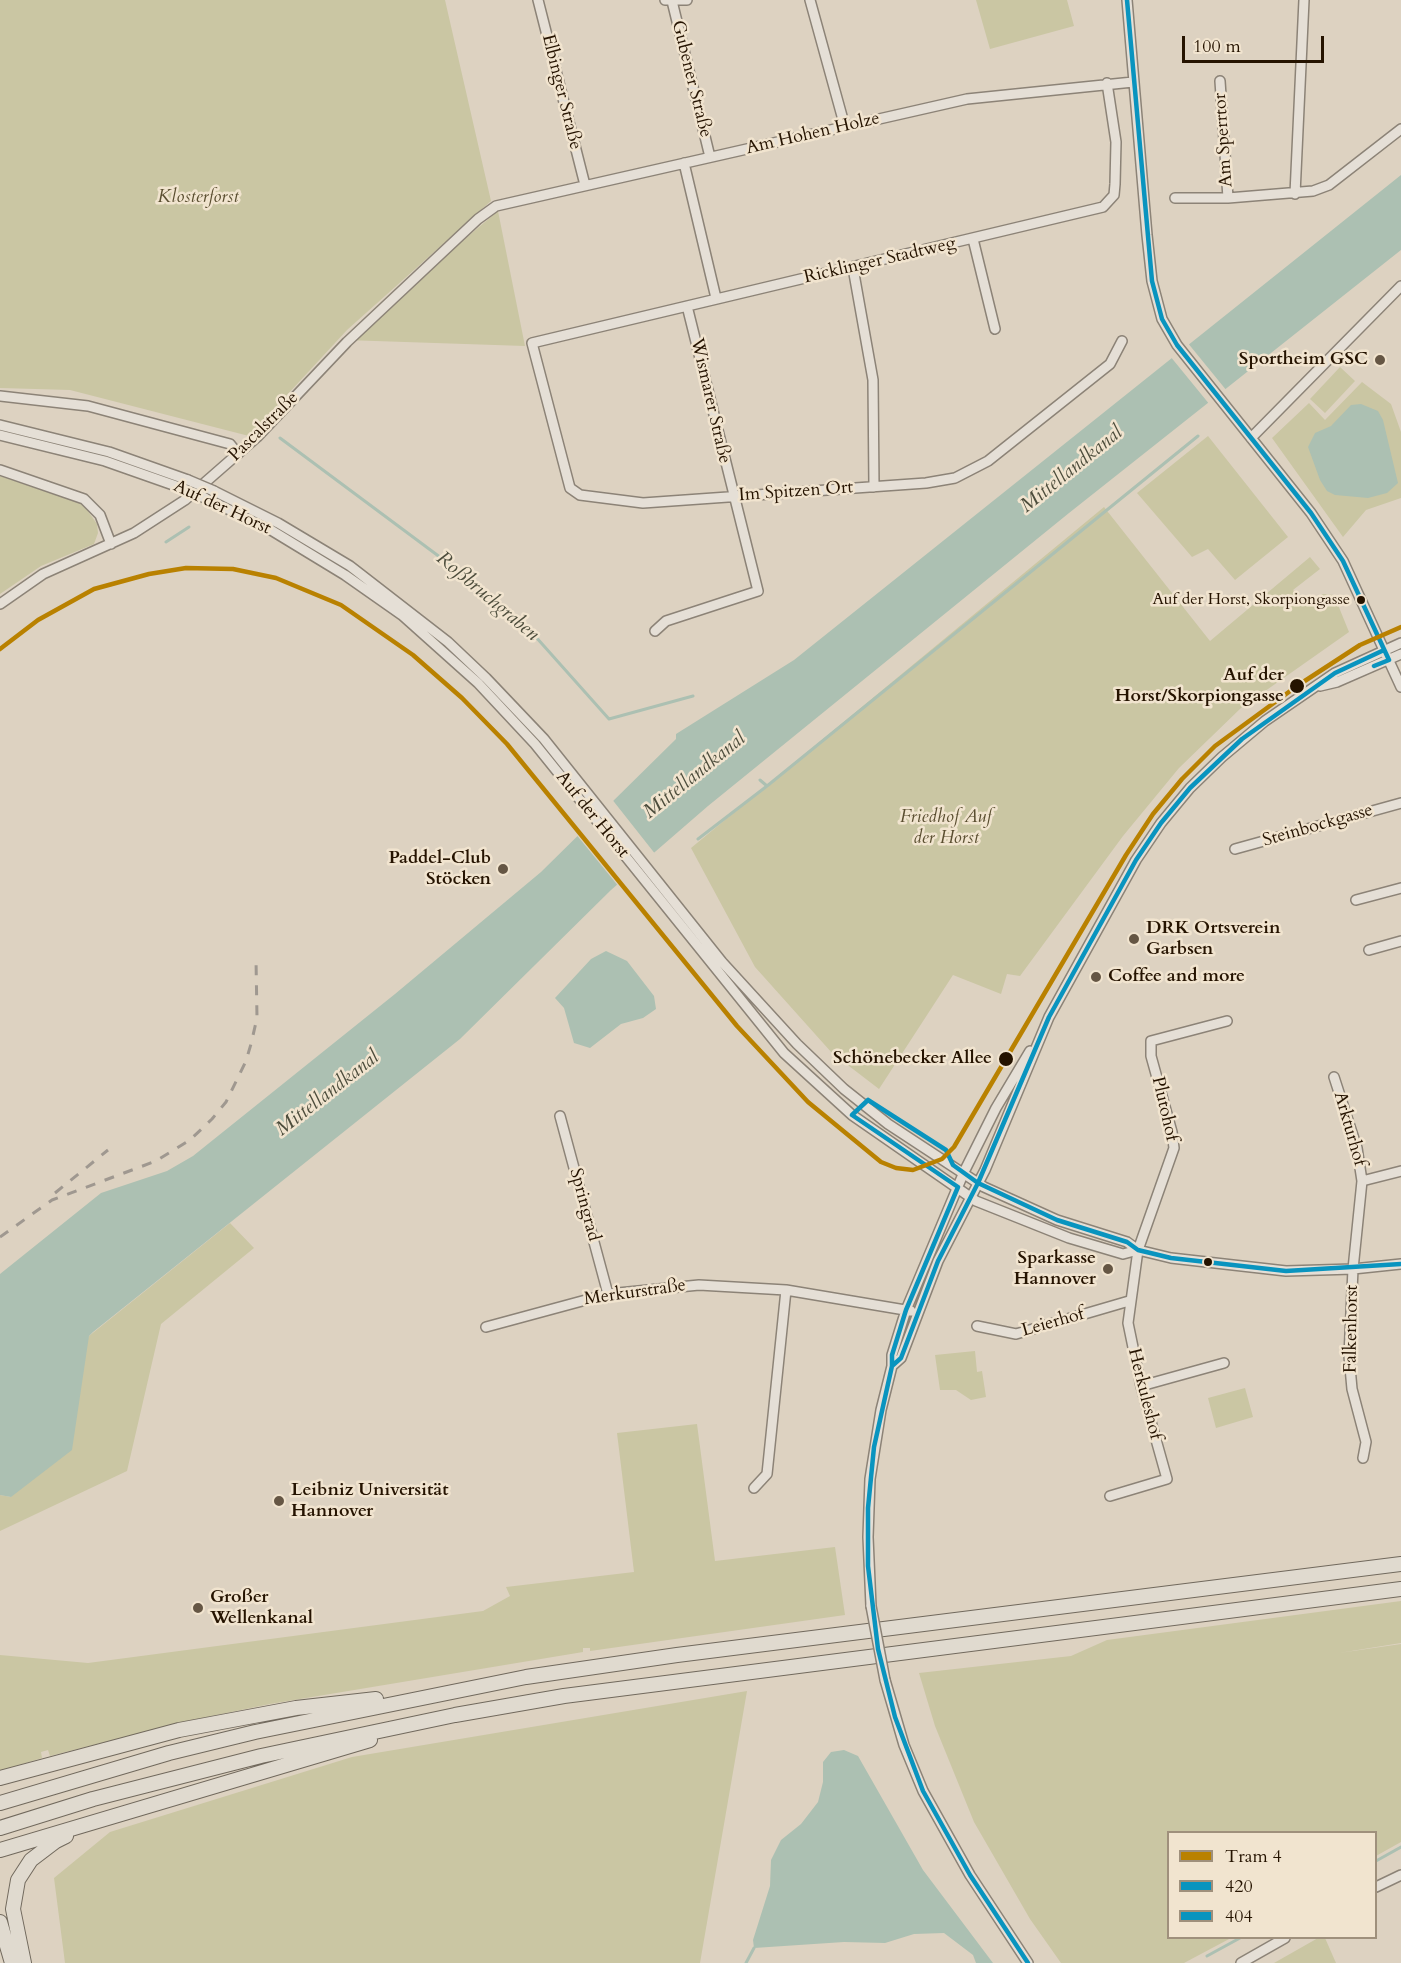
<!DOCTYPE html>
<html>
<head>
<meta charset="utf-8">
<style>
	body { margin:0 }
	#map { position:relative; width:1401px; height:1963px; overflow:hidden; background:#ddd2c1; font-family:Cardo,serif }
	canvas { display:block }
	.legend { position:absolute; left:1167px; top:1831px; width:210px; height:108px; box-sizing:border-box; background:#f1e4cf; border:2px solid #9f907c; margin:0; padding:8px 10px; list-style:none; font-size:18px; color:#251300 }
	.legend li { display:flex; align-items:center; gap:12px; height:30px }
	.legend b { width:30px; border:2px solid #9f907c }
	.scale { position:absolute; left:1182px; top:36px; width:142px; height:27px; box-sizing:border-box; border:3px solid #251300; border-top:0; padding-left:8px; font-size:18px; line-height:21px; white-space:nowrap; color:#251300; -webkit-text-stroke:4px #f1e4cf; paint-order:stroke }
</style>
</head>
<body>
<div id="map">
<canvas width="1401" height="1963"></canvas>
<ul class="legend">
<li><b style="height:8px;background:#b98100"></b>Tram 4</li>
<li><b style="height:8px;background:#0994bf"></b>420</li>
<li><b style="height:8px;background:#0994bf"></b>404</li>
</ul>
<div class="scale">100 m</div>
</div>
<script>
const c = document.querySelector('canvas').getContext('2d');
c.lineJoin = 'round';
function fillPath(path, color) {
  c.fillStyle = color;
  c.fill(path, 'evenodd');
}
function shape(rows) {
  const path = new Path2D();
  for (const r of rows) {
    path.moveTo(r[0], r[1]);
    for (let i = 2; i < r.length; i += 2) path.lineTo(r[i], r[i + 1]);
  }
  return path;
}
function strokePath(path, color, width, dash) {
  c.strokeStyle = color;
  c.lineWidth = width;
  c.lineCap = dash ? 'butt' : 'round';
  c.setLineDash(dash || []);
  c.stroke(path);
}
function drawText(font, color, halo, rows, align = 'center') {
  c.font = font + ' Cardo,serif';
  c.lineWidth = 5;
  c.setLineDash([]);
  c.textBaseline = 'middle';
  c.strokeStyle = halo;
  c.fillStyle = color;
  for (const [text, x, y, turn = 0] of rows) {
    c.save();
    c.translate(x, y);
    c.rotate((+turn || 0) * Math.PI / 180);
    c.textAlign = isNaN(turn) ? turn : align;
    if (halo) c.strokeText(text, 0, 0);
    c.fillText(text, 0, 0);
    c.restore();
  }
}
const green = shape([
	[0,0,445,0,491,201,347,330,249,436,70,390,0,388],
	[976,0,1067,0,1074,26,990,49],
	[498,211,525,346,345,340],
	[1340,367,1355,381,1325,413,1310,399],
	[1362,382,1391,404,1401,432,1401,498,1366,510,1343,537,1272,438,1309,403,1325,420],
	[1208,436,1288,537,1235,580,1208,549,1192,557,1137,493],
	[0,476,83,504,97,524,98,533,94,544,41,566,0,594],
	[1104,507,1210,641,1310,557,1320,569,1293,590,1300,598,1312,600,1323,594,1334,595,1349,632,1241,708,1179,768,1123,836,1020,976,1007,974,1001,994,953,975,879,1089,832,1053,755,967,691,848],
	[230,1223,254,1248,161,1324,127,1471,0,1531,0,1495,11,1497,89,1336],
	[975,1351,977,1372,982,1371,986,1397,971,1400,956,1390,940,1390,935,1355],
	[1245,1388,1253,1417,1216,1428,1208,1398],
	[697,1424,715,1561,835,1547,845,1615,590,1651,590,1648,583,1648,583,1652,270,1704,188,1721,50,1756,48,1750,41,1752,42,1758,0,1771,0,1655,88,1663,483,1611,510,1596,506,1587,634,1572,617,1433],
	[1401,1601,1401,1643,1339,1653,1401,1644,1401,1842,1376,1856,1376,1832,1168,1832,1168,1938,1231,1938,1184,1963,1061,1963,1030,1919,974,1822,935,1726,919,1673,1071,1656,1107,1640],
	[747,1691,700,1963,65,1963,54,1878,110,1832,352,1757],
	[1318,1938,1325,1938,1336,1963,1274,1963]
]);
const water = shape([
	[1401,175,1401,250,1069,513,708,806,611,890,460,1039,93,1332,89,1336,72,1450,11,1497,0,1495,0,1274,101,1193,167,1171,193,1156,395,994,541,872,676,739,676,734,794,660],
	[1361,404,1378,411,1383,420,1398,483,1387,493,1368,498,1335,495,1327,491,1320,480,1308,447,1315,433,1331,426,1351,405],
	[606,951,627,961,654,996,656,1009,643,1018,621,1024,590,1048,574,1043,564,1008,555,998,591,959],
	[844,1750,858,1756,923,1870,993,1963,976,1963,973,1955,944,1933,914,1934,885,1943,844,1942,754,1948,753,1940,770,1886,771,1860,781,1840,801,1824,818,1802,823,1782,823,1762,831,1752]
]);
const pier = shape([
	[1187,342,1227,391,1210,405,1170,356],
	[611,798,656,855,619,887,575,833]
]);
const stream = shape([
	[280,438,460,572,535,636,609,719,693,696],
	[166,542,189,527],
	[760,780,767,786,1198,436],
	[698,839,767,786],
	[1376,1861,1401,1847],
	[1207,1956,1240,1938],
	[746,1963,754,1948]
]);
const minor = shape([
	[538,0,585,185],
	[665,0,687,0],
	[810,0,845,127],
	[1127,0,1147,235,1152,281,1162,319,1177,345,1311,513,1343,561,1401,687],
	[672,1,710,157],
	[1220,81,1228,198],
	[1107,83,1116,142,1115,184,1114,195,1103,207,532,343,570,488,580,495,643,503,926,483,955,478,988,461,1110,364,1122,341],
	[684,163,716,298],
	[1295,194,1304,0],
	[1175,198,1228,198,1313,191,1329,185,1401,129],
	[973,239,995,329],
	[853,268,873,380,874,487],
	[0,396,88,406,230,444,238,454],
	[0,425,109,452,188,480],
	[0,435,105,461,179,487],
	[1251,438,1401,286],
	[0,470,84,499,100,515,111,544],
	[214,491,278,523,350,566,448,642,486,678,544,739,722,962,797,1044,844,1089,888,1124,984,1187,1057,1220,1127,1242,1138,1250,1171,1258,1286,1271,1353,1269,1401,1264],
	[205,498,271,530,345,575,402,615,478,683,535,744,784,1053,852,1115,976,1201,1069,1238,1123,1254,1138,1250],
	[0,604,43,574,134,533,185,500,257,437,347,342,478,219,496,206,967,99,1133,82],
	[655,631,666,621,758,591,687,306],
	[1320,686,1337,682,1401,654],
	[1235,849,1401,803],
	[1356,900,1401,888],
	[1369,950,1401,941],
	[1334,1077,1357,1148,1362,1181,1353,1269,1349,1356,1352,1389,1366,1442,1363,1458],
	[560,1116,608,1294],
	[1362,1181,1401,1171],
	[977,1326,1016,1334,1129,1301],
	[486,1327,608,1294,699,1285,786,1290,911,1311],
	[892,1366,901,1358,938,1261,985,1170,1049,1017,1136,860,1161,823,1190,788,1222,757,1265,721,1335,673,1401,643],
	[1141,1386,1224,1363],
	[754,1488,767,1474,786,1290],
	[1110,1496,1167,1479,1141,1386,1128,1323,1138,1250,1174,1148,1172,1132,1151,1056,1151,1041,1227,1021],
	[871,1606,868,1537,870,1479,881,1410,892,1366,892,1355,906,1310,964,1172,996,1108,1030,1051],
	[885,1680,904,1745,923,1791,970,1875,1028,1963],
	[1376,1887,1401,1875],
	[1241,1963,1285,1938]
]);
const highway = shape([
	[0,1778,179,1730,296,1708,376,1699],
	[0,1803,169,1753,255,1732,526,1677,677,1655,1401,1564],
	[0,1828,93,1799,261,1756,455,1715,564,1696,1401,1589],
	[0,1850,370,1740],
	[0,1922,12,1963],
	[24,1963,13,1909,18,1880,31,1860,56,1841,66,1836]
]);
const rail = shape([
	[55,1193,108,1150],
	[0,1237,52,1200,156,1161,190,1140,212,1119,226,1102,246,1061,251,1044,257,1018,256,959]
]);
const minorBridge = shape([
	[188,480,214,491],
	[179,487,205,498],
	[871,1606,885,1680]
]);
const bus1 = shape([
	[1127,0,1152,281,1162,319,1177,345,1311,513,1343,561,1389,660,1374,666],
	[1384,650,1335,673,1242,739,1190,788,1161,823,1136,860,1049,1017,978,1183,1057,1220,1127,1242,1138,1250,1171,1258,1286,1271,1401,1264]
]);
const bus2 = shape([
	[868,1100,946,1150,953,1165,978,1183,938,1261,901,1358,892,1366,892,1355,906,1310,958,1187,852,1115,868,1100],
	[892,1366,874,1447,868,1508,868,1566,878,1649,895,1717,923,1791,970,1875,1028,1963]
]);
const tram1 = shape([
	[0,649,38,620,94,589,149,574,186,568,233,569,276,578,341,605,413,655,462,698,507,744,737,1026,808,1102,881,1162,896,1168,913,1170,942,1159,954,1147,1126,855,1153,814,1182,779,1215,746,1297,686,1360,645,1401,627]
]);
const markers = [
	[1380,360,6,"#655644"],
	[1361,600,5,"#251300"],
	[1297,686,8,"#251300"],
	[503,869,6,"#655644"],
	[1134,939,6,"#655644"],
	[1096,977,6,"#655644"],
	[1006,1059,8,"#251300"],
	[1208,1262,5,"#251300"],
	[1108,1269,6,"#655644"],
	[279,1501,6,"#655644"],
	[198,1608,6,"#655644"]
];
const busNames = [
	["Auf der Horst, Skorpiongasse",1350,600]
];
const streetNames = [
	["Gubener Straße",691,79,76],
	["Elbinger Straße",561,92,76],
	["Am Hohen Holze",813,134,-13],
	["Am Sperrtor",1224,140,-94],
	["Ricklinger Stadtweg",880,261,-13],
	["Wismarer Straße",710,401,77],
	["Pascalstraße",264,427,-45],
	["Im Spitzen Ort",796,492,-4],
	["Auf der Horst",222,508,25],
	["Auf der Horst",592,815,51],
	["Steinbockgasse",1318,826,-16],
	["Plutohof",1164,1109,77],
	["Arkturhof",1349,1129,74],
	["Springrad",584,1205,75],
	["Merkurstraße",635,1293,-8],
	["Leierhof",1053,1323,-16],
	["Falkenhorst",1352,1329,-89],
	["Herkuleshof",1144,1394,76]
];
const parkNames = [
	["Klosterforst",198,198],
	["Friedhof Auf",946,818],
	["der Horst",946,839]
];
const poiNames = [
	["Sportheim GSC",1368,360,"right"],
	["Paddel-Club",491,859,"right"],
	["Stöcken",491,880,"right"],
	["DRK Ortsverein",1146,929],
	["Garbsen",1146,950],
	["Coffee and more",1108,977],
	["Sparkasse",1096,1259,"right"],
	["Hannover",1096,1280,"right"],
	["Leibniz Universität",291,1491],
	["Hannover",291,1512],
	["Großer",210,1598],
	["Wellenkanal",210,1619]
];
const stopNames = [
	["Auf der",1284,676],
	["Horst/Skorpiongasse",1284,697],
	["Schönebecker Allee",992,1059]
];
const waterNames = [
	["Mittellandkanal",1072,470,-39],
	["Roßbruchgraben",487,597,40],
	["Mittellandkanal",695,776,-39],
	["Mittellandkanal",328,1094,-38]
];
fillPath(green, '#cac6a3');
fillPath(water, '#acc0b2');
fillPath(pier, '#ddd2c1');
strokePath(stream, '#acc0b2', 3);
strokePath(minor, '#8c8377', 12);
strokePath(highway, '#71695d', 16);
strokePath(minor, '#e5dfd6', 9);
strokePath(highway, '#e0dacf', 14);
strokePath(rail, '#9f9890', 3, [10, 10]);
strokePath(minorBridge, '#8c8377', 12, []);
strokePath(minorBridge, '#e5dfd6', 9);
strokePath(bus1, '#0994bf', 4.5);
strokePath(bus2, '#0994bf', 4.5);
strokePath(tram1, '#b98100', 4.5);
for (const [x, y, r, color] of markers) {
  const dot = new Path2D();
  dot.arc(x, y, r, 0, 2 * Math.PI);
  c.fillStyle = color;
  c.fill(dot);
  strokePath(dot, '#f1e4cf', 2);
}
drawText('16px', '#251300', '#f1e4cf', busNames, 'right');
drawText('18px', '#251300', '#f1e4cf', streetNames);
drawText('italic 18px', '#5a4e30', '#f1e4cf', parkNames);
drawText('bold 18px', '#251300', '#f1e4cf', poiNames, 'left');
drawText('bold 18px', '#251300', '#f1e4cf', stopNames, 'right');
drawText('italic 20px', '#4d4d3c', '#f1e4cf', waterNames);
</script>
</body>
</html>
